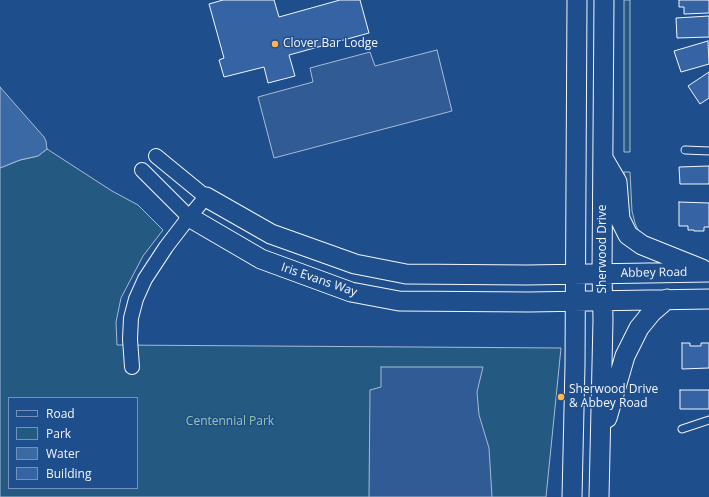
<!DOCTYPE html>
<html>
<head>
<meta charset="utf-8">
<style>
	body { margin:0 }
	#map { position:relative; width:709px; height:497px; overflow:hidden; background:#1f4e8c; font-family:"Open Sans",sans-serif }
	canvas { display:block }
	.legend { position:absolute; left:8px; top:397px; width:130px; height:92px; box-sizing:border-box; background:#1f4e8c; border:1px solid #7391ba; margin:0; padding:5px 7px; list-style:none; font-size:12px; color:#f2f6ff }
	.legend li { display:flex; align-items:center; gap:8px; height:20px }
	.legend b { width:20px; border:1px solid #7391ba }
</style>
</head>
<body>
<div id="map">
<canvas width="709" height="497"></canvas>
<ul class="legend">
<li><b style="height:5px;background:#1f4e8c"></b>Road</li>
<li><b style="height:11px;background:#245a82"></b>Park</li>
<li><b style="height:11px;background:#3b69a3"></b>Water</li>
<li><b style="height:11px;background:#3563a3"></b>Building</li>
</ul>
</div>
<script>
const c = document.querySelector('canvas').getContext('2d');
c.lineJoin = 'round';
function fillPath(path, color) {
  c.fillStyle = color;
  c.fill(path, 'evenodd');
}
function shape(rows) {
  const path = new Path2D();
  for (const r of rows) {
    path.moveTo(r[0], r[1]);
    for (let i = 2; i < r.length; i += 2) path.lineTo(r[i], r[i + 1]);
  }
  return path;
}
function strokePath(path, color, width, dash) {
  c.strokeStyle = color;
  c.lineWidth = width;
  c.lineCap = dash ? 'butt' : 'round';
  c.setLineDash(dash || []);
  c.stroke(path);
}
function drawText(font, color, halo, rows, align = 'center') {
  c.font = font + ' "Open Sans",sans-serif';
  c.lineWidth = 3;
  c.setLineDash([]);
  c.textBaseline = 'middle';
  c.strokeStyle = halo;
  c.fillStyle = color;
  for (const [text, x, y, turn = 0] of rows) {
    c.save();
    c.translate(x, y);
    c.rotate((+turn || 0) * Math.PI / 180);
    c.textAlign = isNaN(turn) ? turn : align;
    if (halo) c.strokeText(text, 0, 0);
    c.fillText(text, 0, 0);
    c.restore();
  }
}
const green = shape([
	[624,0,630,0,630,152,624,152,624,0],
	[47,149,112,191,138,205,163,230,143,256,121,298,116,322,117,345,561,348,546,497,0,497,0,168,20,160,38,156,47,149],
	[9,398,137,398,137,488,9,488,9,398],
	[624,172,630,172,632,211,635,223,639,232,634,229,627,213,624,172]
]);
const parking = shape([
	[437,50,452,111,274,158,258,97,313,82,310,68,370,52,375,66,437,50],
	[381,367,483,367,477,392,479,415,489,448,492,497,369,497,370,390,381,387,381,367]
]);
const water = shape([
	[0,87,44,137,46,141,47,149,38,156,20,160,0,168,0,87]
]);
const building = shape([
	[223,0,274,0,279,17,340,0,360,0,369,33,289,55,295,76,268,83,264,67,224,77,219,60,224,58,209,4,223,0],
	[679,0,709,0,709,13,684,14,684,7,679,7,679,0],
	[709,16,709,37,677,38,676,18,709,16],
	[708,41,709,64,681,72,674,51,708,41],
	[709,72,709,98,700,104,688,86,709,72],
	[709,166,709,184,680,184,679,167,709,166],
	[679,202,709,203,709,227,704,227,704,231,694,231,694,230,688,230,688,226,679,226,679,202],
	[682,343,690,343,690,346,701,346,701,343,709,343,709,368,682,369,682,343],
	[680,390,709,390,709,409,680,409,680,390]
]);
const lane = shape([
	[685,150,709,151],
	[682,429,709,420]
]);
const street = shape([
	[142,170,189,217],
	[132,367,130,339,131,318,136,299,145,279,166,247,189,217,206,197,156,156]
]);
const secondary = shape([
	[603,158,617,182,620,219,628,235,642,245,702,269],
	[206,197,271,234,355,264,406,274,527,275,709,272],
	[189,217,261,259,351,292,399,301,529,302,709,299],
	[607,418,625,356,639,328,652,312,667,299],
	[572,497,575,365,577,0],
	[599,497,603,320,602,273,604,0]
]);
const markers = [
	[275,44,4,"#ffb74d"],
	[561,397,4,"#ffb74d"]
];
const poiNames = [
	["Clover Bar Lodge",283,44],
	["Sherwood Drive",569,390],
	["& Abbey Road",569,404]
];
const streetNames = [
	["Sherwood Drive",603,249,-90],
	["Abbey Road",654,273,-1],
	["Iris Evans Way",319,280,19]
];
const parkNames = [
	["Centennial Park",230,422]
];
fillPath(green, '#245a82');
strokePath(green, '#a8bbd7', 1);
fillPath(parking, '#305b95');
strokePath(parking, '#a8bbd7', 1);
fillPath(water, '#3b69a3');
strokePath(water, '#a8bbd7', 1);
fillPath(building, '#3563a3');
strokePath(building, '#f2f6ff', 1);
strokePath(lane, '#f2f6ff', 9);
strokePath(street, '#f2f6ff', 16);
strokePath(secondary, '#f2f6ff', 21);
strokePath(lane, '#1f4e8c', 7);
strokePath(street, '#1f4e8c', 14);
strokePath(secondary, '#1f4e8c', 19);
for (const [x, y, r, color] of markers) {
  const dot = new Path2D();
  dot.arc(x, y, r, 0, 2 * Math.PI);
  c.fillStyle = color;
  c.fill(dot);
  strokePath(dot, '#1f4e8c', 1.5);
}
drawText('12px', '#f2f6ff', '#1f4e8c', poiNames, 'left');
drawText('12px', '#f2f6ff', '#1f4e8c', streetNames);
drawText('12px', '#97c8a6', '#1f4e8c', parkNames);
</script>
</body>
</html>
